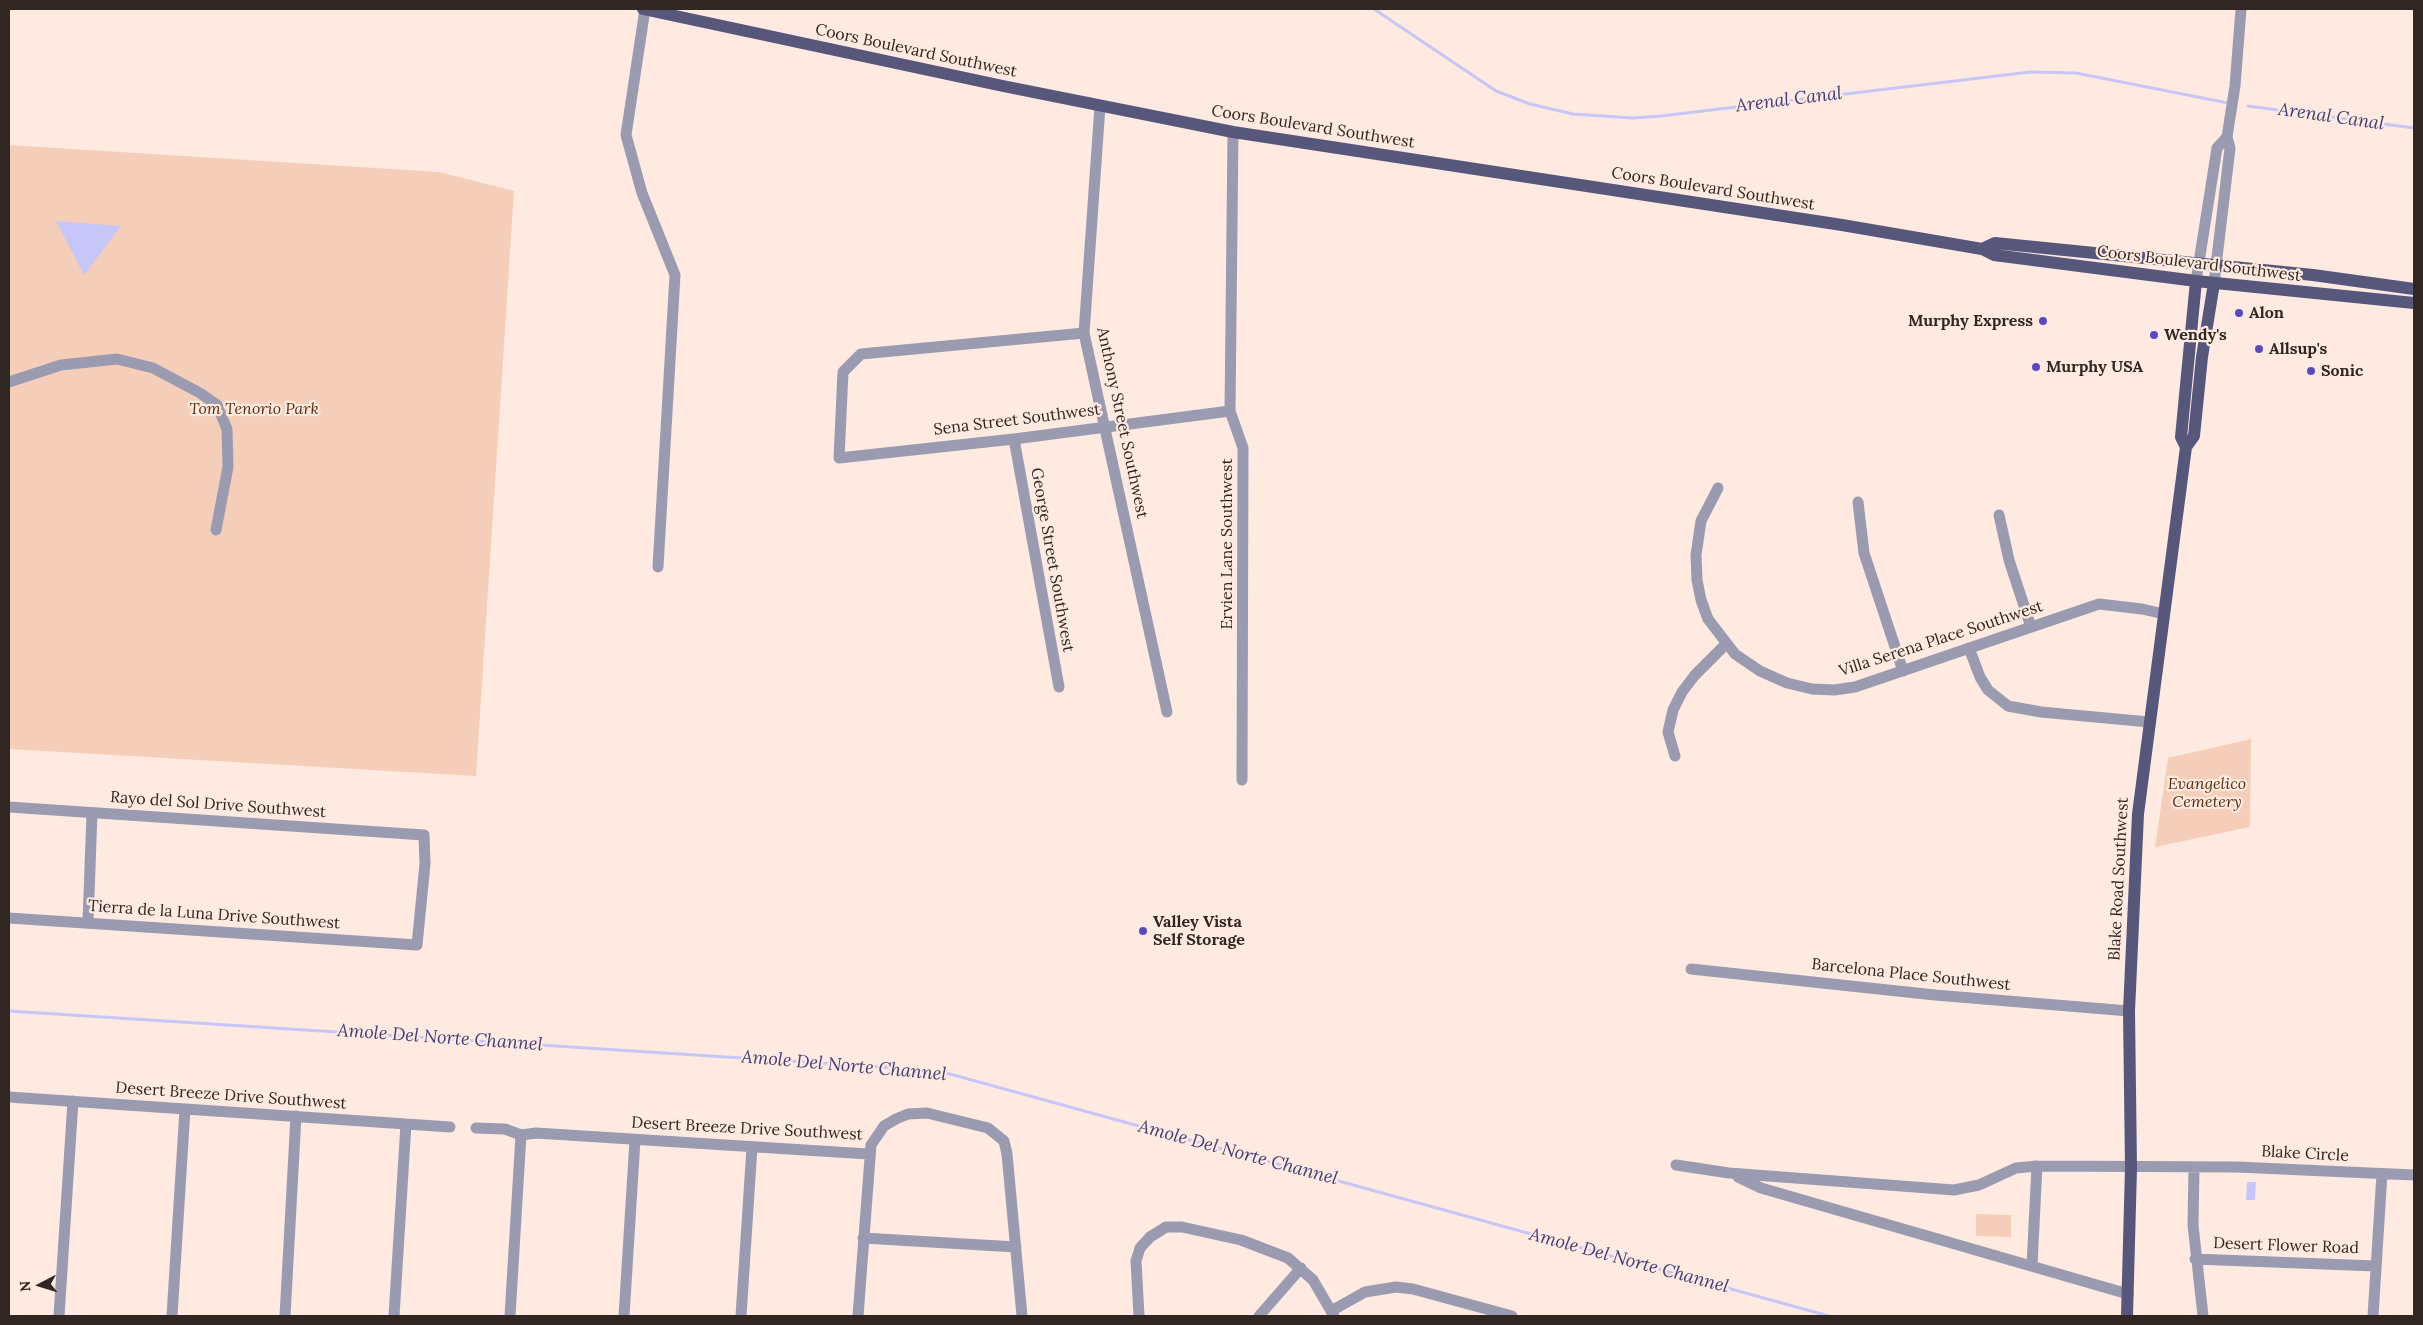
<!DOCTYPE html>
<style>
body{margin:0}
#map{position:relative;width:2423px;height:1325px;overflow:hidden;background:#feeae0;font-family:Lora,serif}
canvas{display:block}
.frame{position:absolute;inset:0;border:10px solid #302722;pointer-events:none}
.north{position:absolute;left:15px;top:1260px;width:50px;height:50px;-webkit-text-stroke:4px #feeae0;paint-order:stroke;rotate:265deg;font-size:14px;font-weight:700;line-height:20px;text-align:center;color:#302722}
.north::after{content:'';display:block;margin:auto;width:18px;height:22px;background:#302722;clip-path:polygon(50% 0,100% 100%,50% 72%,0 100%)}
</style>
<div id="map">
<canvas width="2423" height="1325"></canvas>
<div class="frame"></div>
<div class="north">N</div>
</div>
<script>
const ctx = document.querySelector('canvas').getContext('2d');
ctx.lineJoin = 'round';
function fillPath(path, color) {
  ctx.fillStyle = color;
  ctx.fill(path, 'evenodd');
}
function shape(rows) {
  const path = new Path2D();
  for (const r of rows) {
    path.moveTo(r[0], r[1]);
    for (let i = 2; i < r.length; i += 2) path.lineTo(r[i], r[i + 1]);
  }
  return path;
}
function stroke(path, color, width, dash) {
  ctx.strokeStyle = color;
  ctx.lineWidth = width;
  ctx.lineCap = dash ? 'butt' : 'round';
  ctx.setLineDash(dash || []);
  ctx.stroke(path);
}
function drawText(font, color, halo, rows, align = 'center') {
  ctx.font = font + ' Lora,serif';
  ctx.lineWidth = 4.5;
  ctx.setLineDash([]);
  ctx.textBaseline = 'middle';
  ctx.strokeStyle = halo;
  ctx.fillStyle = color;
  for (const [text, x, y, turn = 0] of rows) {
    ctx.save();
    ctx.translate(x, y);
    ctx.rotate((+turn || 0) * Math.PI / 180);
    ctx.textAlign = isNaN(turn) ? turn : align;
    if (halo) ctx.strokeText(text, 0, 0);
    ctx.fillText(text, 0, 0);
    ctx.restore();
  }
}
fillPath(shape([
 [9,145,439,172,514,191,476,776,9,749],
 [2251,739,2250,827,2155,847,2168,758],
 [1976,1214,2011,1215,2011,1237,1976,1236]
]), '#f4ceb9');
fillPath(shape([
 [56,221,121,226,84,275],
 [2247,1182,2256,1182,2255,1200,2246,1200]
]), '#c6c7f8');
stroke(shape([
 [1374,9,1496,91,1530,104,1573,114,1633,118,1661,116,2030,72,2076,73,2228,103],
 [2248,106,2414,128],
 [9,1011,883,1067,950,1074,1829,1316]
]), '#c6c7f8', 3);
stroke(shape([
 [645,9,626,135,642,193,675,275,658,567],
 [1100,106,1084,333,1167,712],
 [1233,132,1230,411,1243,448,1242,780],
 [2196,281,2217,148,2227,137],
 [2214,283,2230,148,2227,137,2235,86,2241,9],
 [1084,333,861,354,843,372,839,458,1014,439,1230,411],
 [9,382,61,365,117,359,153,368,200,393,217,405,227,429,228,467,216,530],
 [1014,439,1059,687],
 [1718,488,1701,521,1696,555,1697,580,1701,600,1708,619,1735,654,1760,671,1787,683,1812,689,1834,690,1855,687,2099,604,2142,609,2164,614],
 [1858,502,1864,553,1903,671],
 [1999,515,2009,560,2031,627],
 [1969,648,1980,677,1988,690,2008,706,2041,712,2149,722],
 [1675,756,1668,732,1673,710,1682,692,1695,675,1726,644],
 [9,807,424,835,425,864,417,945,9,918],
 [88,922,92,813],
 [1691,969,1935,995,2129,1011],
 [9,1097,450,1127],
 [476,1128,505,1129,521,1135,536,1133,868,1154],
 [1676,1165,1729,1173,1954,1190,1979,1185,2016,1168,2037,1166,2237,1167,2414,1175],
 [2194,1168,2193,1225,2203,1316],
 [1738,1177,1761,1188,2128,1294],
 [863,1238,1016,1247],
 [2195,1259,2375,1266],
 [2032,1265,2037,1166],
 [1331,1311,1365,1292,1396,1287,1413,1289,1512,1316],
 [59,1316,73,1101],
 [172,1316,185,1109],
 [285,1316,296,1116],
 [394,1316,406,1124],
 [510,1316,521,1135],
 [624,1316,635,1140],
 [741,1316,752,1147],
 [858,1316,871,1145,884,1126,896,1119,908,1114,927,1113,988,1128,1004,1141,1007,1154,1022,1316],
 [1139,1316,1136,1261,1140,1248,1150,1237,1166,1227,1182,1227,1241,1240,1288,1258,1313,1280,1334,1316],
 [1259,1316,1301,1268],
 [2373,1316,2382,1174]
]), '#9a9bb1', 11);
stroke(shape([
 [643,9,1003,86,1233,132,1842,225,1982,249,1994,255,2196,281,2414,303],
 [1982,249,1995,243,2313,275,2414,289],
 [2186,447,2181,437,2196,281],
 [2127,1316,2131,1168,2129,1011,2138,814,2186,447,2194,436,2202,357,2214,283]
]), '#57577b', 12);
for (const [x, y, r, color] of [
 [2239,313,5,"#5a4ac2"],
 [2043,321,5,"#5a4ac2"],
 [2154,335,5,"#5a4ac2"],
 [2259,349,5,"#5a4ac2"],
 [2036,367,5,"#5a4ac2"],
 [2311,371,5,"#5a4ac2"],
 [1143,931,5,"#5a4ac2"]
]) {
  const dot = new Path2D();
  dot.arc(x, y, r, 0, 2 * Math.PI);
  ctx.fillStyle = color;
  ctx.fill(dot);
  stroke(dot, '#feeae0', 2);
}
drawText('16px', '#302722', '#feeae0', [
 ["Coors Boulevard Southwest",916,51,12],
 ["Coors Boulevard Southwest",1313,127,9],
 ["Coors Boulevard Southwest",1713,189,9],
 ["Coors Boulevard Southwest",2199,264,7],
 ["Sena Street Southwest",1017,420,-7],
 ["Anthony Street Southwest",1122,423,78],
 ["Ervien Lane Southwest",1227,544,-90],
 ["George Street Southwest",1052,560,80],
 ["Villa Serena Place Southwest",1941,639,-18],
 ["Rayo del Sol Drive Southwest",218,805,4],
 ["Blake Road Southwest",2119,879,-87],
 ["Tierra de la Luna Drive Southwest",214,915,4],
 ["Barcelona Place Southwest",1911,975,6],
 ["Desert Breeze Drive Southwest",231,1096,4],
 ["Desert Breeze Drive Southwest",747,1129,3],
 ["Blake Circle",2305,1154,3],
 ["Desert Flower Road",2286,1246,2]
]);
drawText('bold 16px', '#302722', '#feeae0', [
 ["Alon",2249,313],
 ["Murphy Express",2033,321,"right"],
 ["Wendy's",2164,335],
 ["Allsup's",2269,349],
 ["Murphy USA",2046,367],
 ["Sonic",2321,371],
 ["Valley Vista",1153,922],
 ["Self Storage",1153,940]
], 'left');
drawText('italic 16px', '#5a2d0e', '#feeae0', [
 ["Tom Tenorio Park",254,409],
 ["Evangelico",2207,784],
 ["Cemetery",2207,802]
]);
drawText('italic 18px', '#403d78', '#feeae0', [
 ["Arenal Canal",1789,100,-7],
 ["Arenal Canal",2331,117,8],
 ["Amole Del Norte Channel",440,1038,4],
 ["Amole Del Norte Channel",844,1066,5],
 ["Amole Del Norte Channel",1238,1153,15],
 ["Amole Del Norte Channel",1629,1261,15]
]);
</script>
